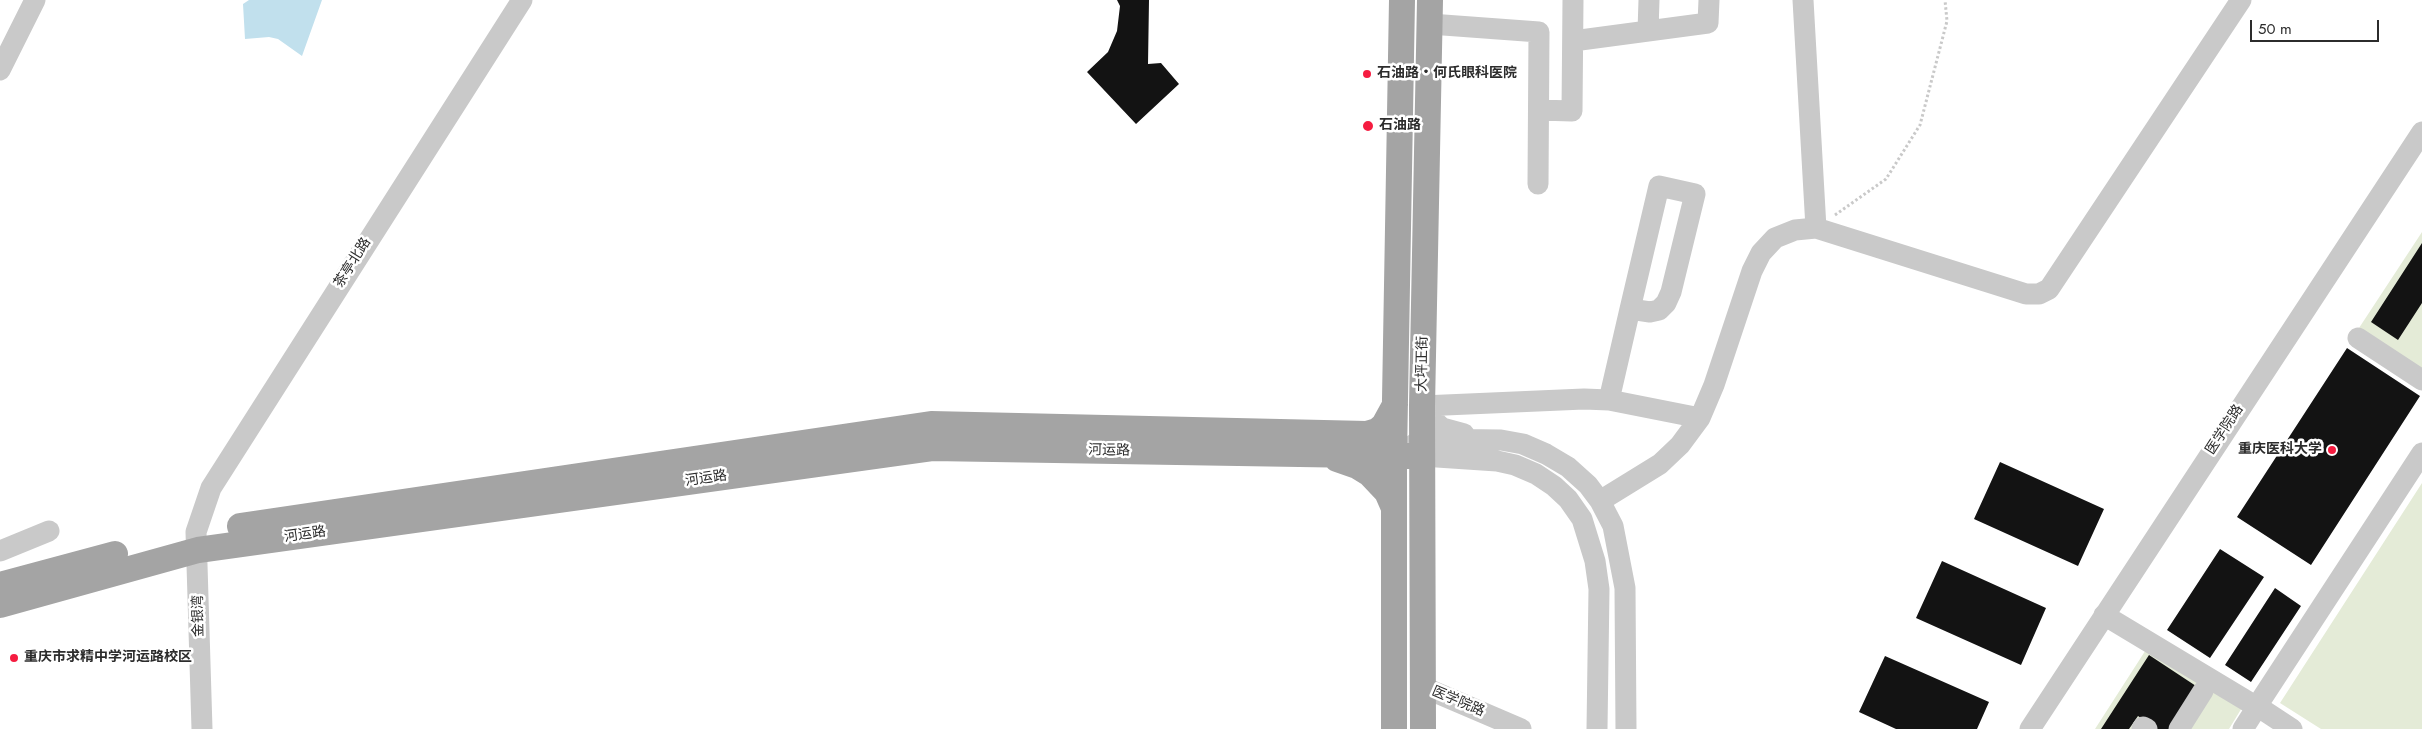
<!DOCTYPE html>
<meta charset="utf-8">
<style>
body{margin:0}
#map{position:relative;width:2422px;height:729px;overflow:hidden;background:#fff;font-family:Jost,sans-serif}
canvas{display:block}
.scale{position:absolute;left:2250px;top:20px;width:129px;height:22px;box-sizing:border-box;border:2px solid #2c2c2c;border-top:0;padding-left:6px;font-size:15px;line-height:18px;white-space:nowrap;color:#2c2c2c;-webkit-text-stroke:4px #fff;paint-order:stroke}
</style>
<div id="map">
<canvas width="2422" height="729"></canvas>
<div class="scale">50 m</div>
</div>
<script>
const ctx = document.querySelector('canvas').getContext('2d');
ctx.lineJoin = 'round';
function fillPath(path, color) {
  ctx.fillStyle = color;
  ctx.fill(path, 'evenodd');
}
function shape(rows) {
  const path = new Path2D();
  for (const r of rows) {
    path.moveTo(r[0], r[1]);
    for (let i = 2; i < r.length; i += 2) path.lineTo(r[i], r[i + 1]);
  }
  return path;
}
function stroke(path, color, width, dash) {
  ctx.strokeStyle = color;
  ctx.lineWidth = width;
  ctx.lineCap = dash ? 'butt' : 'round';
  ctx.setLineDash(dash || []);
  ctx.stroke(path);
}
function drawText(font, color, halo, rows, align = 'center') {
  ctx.font = font + ' Jost,"Noto Sans SC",sans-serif';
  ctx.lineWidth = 5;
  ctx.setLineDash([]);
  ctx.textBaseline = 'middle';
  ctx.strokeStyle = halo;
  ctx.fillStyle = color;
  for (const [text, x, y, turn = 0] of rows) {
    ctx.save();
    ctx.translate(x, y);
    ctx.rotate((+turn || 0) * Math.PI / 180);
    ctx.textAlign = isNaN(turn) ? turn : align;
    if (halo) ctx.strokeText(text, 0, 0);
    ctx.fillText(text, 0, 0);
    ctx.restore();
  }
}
fillPath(shape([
 [2422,232,2422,369,2359,328],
 [2422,483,2422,729,2321,729,2280,703],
 [2149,645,2243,706,2229,729,2095,729]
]), '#e4ebd7');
fillPath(shape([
 [249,0,322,0,302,56,278,39,269,37,245,39,243,4]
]), '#c1e0ed');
fillPath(shape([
 [1117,0,1149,0,1148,64,1161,63,1179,84,1136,124,1087,72,1108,52,1117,31,1120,6],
 [2422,243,2422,303,2398,340,2371,322],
 [2347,348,2420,396,2311,565,2237,517],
 [2000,462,2104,509,2078,566,1974,519],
 [2220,549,2264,577,2210,658,2167,630],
 [1942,561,2046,608,2021,665,1916,618],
 [2275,588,2301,606,2251,682,2225,665],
 [2149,655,2199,688,2173,729,2157,729,2138,716,2129,729,2101,729],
 [1885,656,1989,702,1977,729,1896,729,1859,712]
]), '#131313');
stroke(shape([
 [1835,215,1886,179,1920,125,1947,21,1945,0]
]), '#c9c9c9', 3, [2.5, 2.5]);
stroke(shape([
 [1430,24,1539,32,1538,184],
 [1648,31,1708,23,1709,0],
 [1573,41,1648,31,1649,0],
 [0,70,35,0],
 [1539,110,1572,111,1573,0],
 [1816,228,2026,294,2039,294,2049,289,2241,0],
 [2358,338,2422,380],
 [1609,400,1630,309,1659,186,1695,194,1671,292,1666,303,1659,310,1650,312,1630,309],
 [1464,434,1442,428,1428,415,1422,406,1584,399,1609,400,1700,418],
 [1408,448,1422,439,1501,440,1523,444,1546,454,1568,467,1588,485,1600,501,1613,526,1625,588,1626,729],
 [1422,456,1497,461,1515,465,1536,474,1554,486,1568,499,1582,519,1595,561,1599,589,1597,729],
 [1600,501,1660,464,1680,445,1700,418,1714,385,1752,271,1761,253,1775,238,1795,230,1816,228,1803,0],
 [0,551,49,531],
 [2104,615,2257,707,2243,729],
 [1423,687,1521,729],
 [202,729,196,532,211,488,522,0],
 [2030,729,2422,132],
 [2142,729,2143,727,2147,729],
 [2179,729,2203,691],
 [2292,729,2257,706,2422,453]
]), '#c9c9c9', 21);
stroke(shape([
 [1337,459,1357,466,1370,474,1387,492,1394,508],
 [240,526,931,424,1367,434,1377,431,1384,425,1395,405],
 [0,585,115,554],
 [0,605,198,550,932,448,1422,456],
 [1394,729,1394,456,1402,0],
 [1423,729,1422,406,1430,0]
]), '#a4a4a4', 26);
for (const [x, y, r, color] of [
 [1367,74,5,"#f51c40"],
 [1368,126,6,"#f51c40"],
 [2332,450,5,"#f51c40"],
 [14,658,5,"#f51c40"]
]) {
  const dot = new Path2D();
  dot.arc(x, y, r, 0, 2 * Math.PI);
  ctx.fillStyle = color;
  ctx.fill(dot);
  stroke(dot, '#fff', 2);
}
drawText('bold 14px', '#2c2c2c', '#fff', [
 ["石油路‧何氏眼科医院",1377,74],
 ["石油路",1379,126],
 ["重庆医科大学",2322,450,"right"],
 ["重庆市求精中学河运路校区",24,658]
], 'left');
drawText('14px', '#2c2c2c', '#fff', [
 ["茶亭北路",353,263,-58],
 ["大坪正街",1423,364,-89],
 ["医学院路",2225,430,-57],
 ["河运路",1109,451,1],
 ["河运路",706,479,-8],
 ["河运路",305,535,-8],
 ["金银湾",199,616,-91],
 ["医学院路",1458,702,23]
]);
</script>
